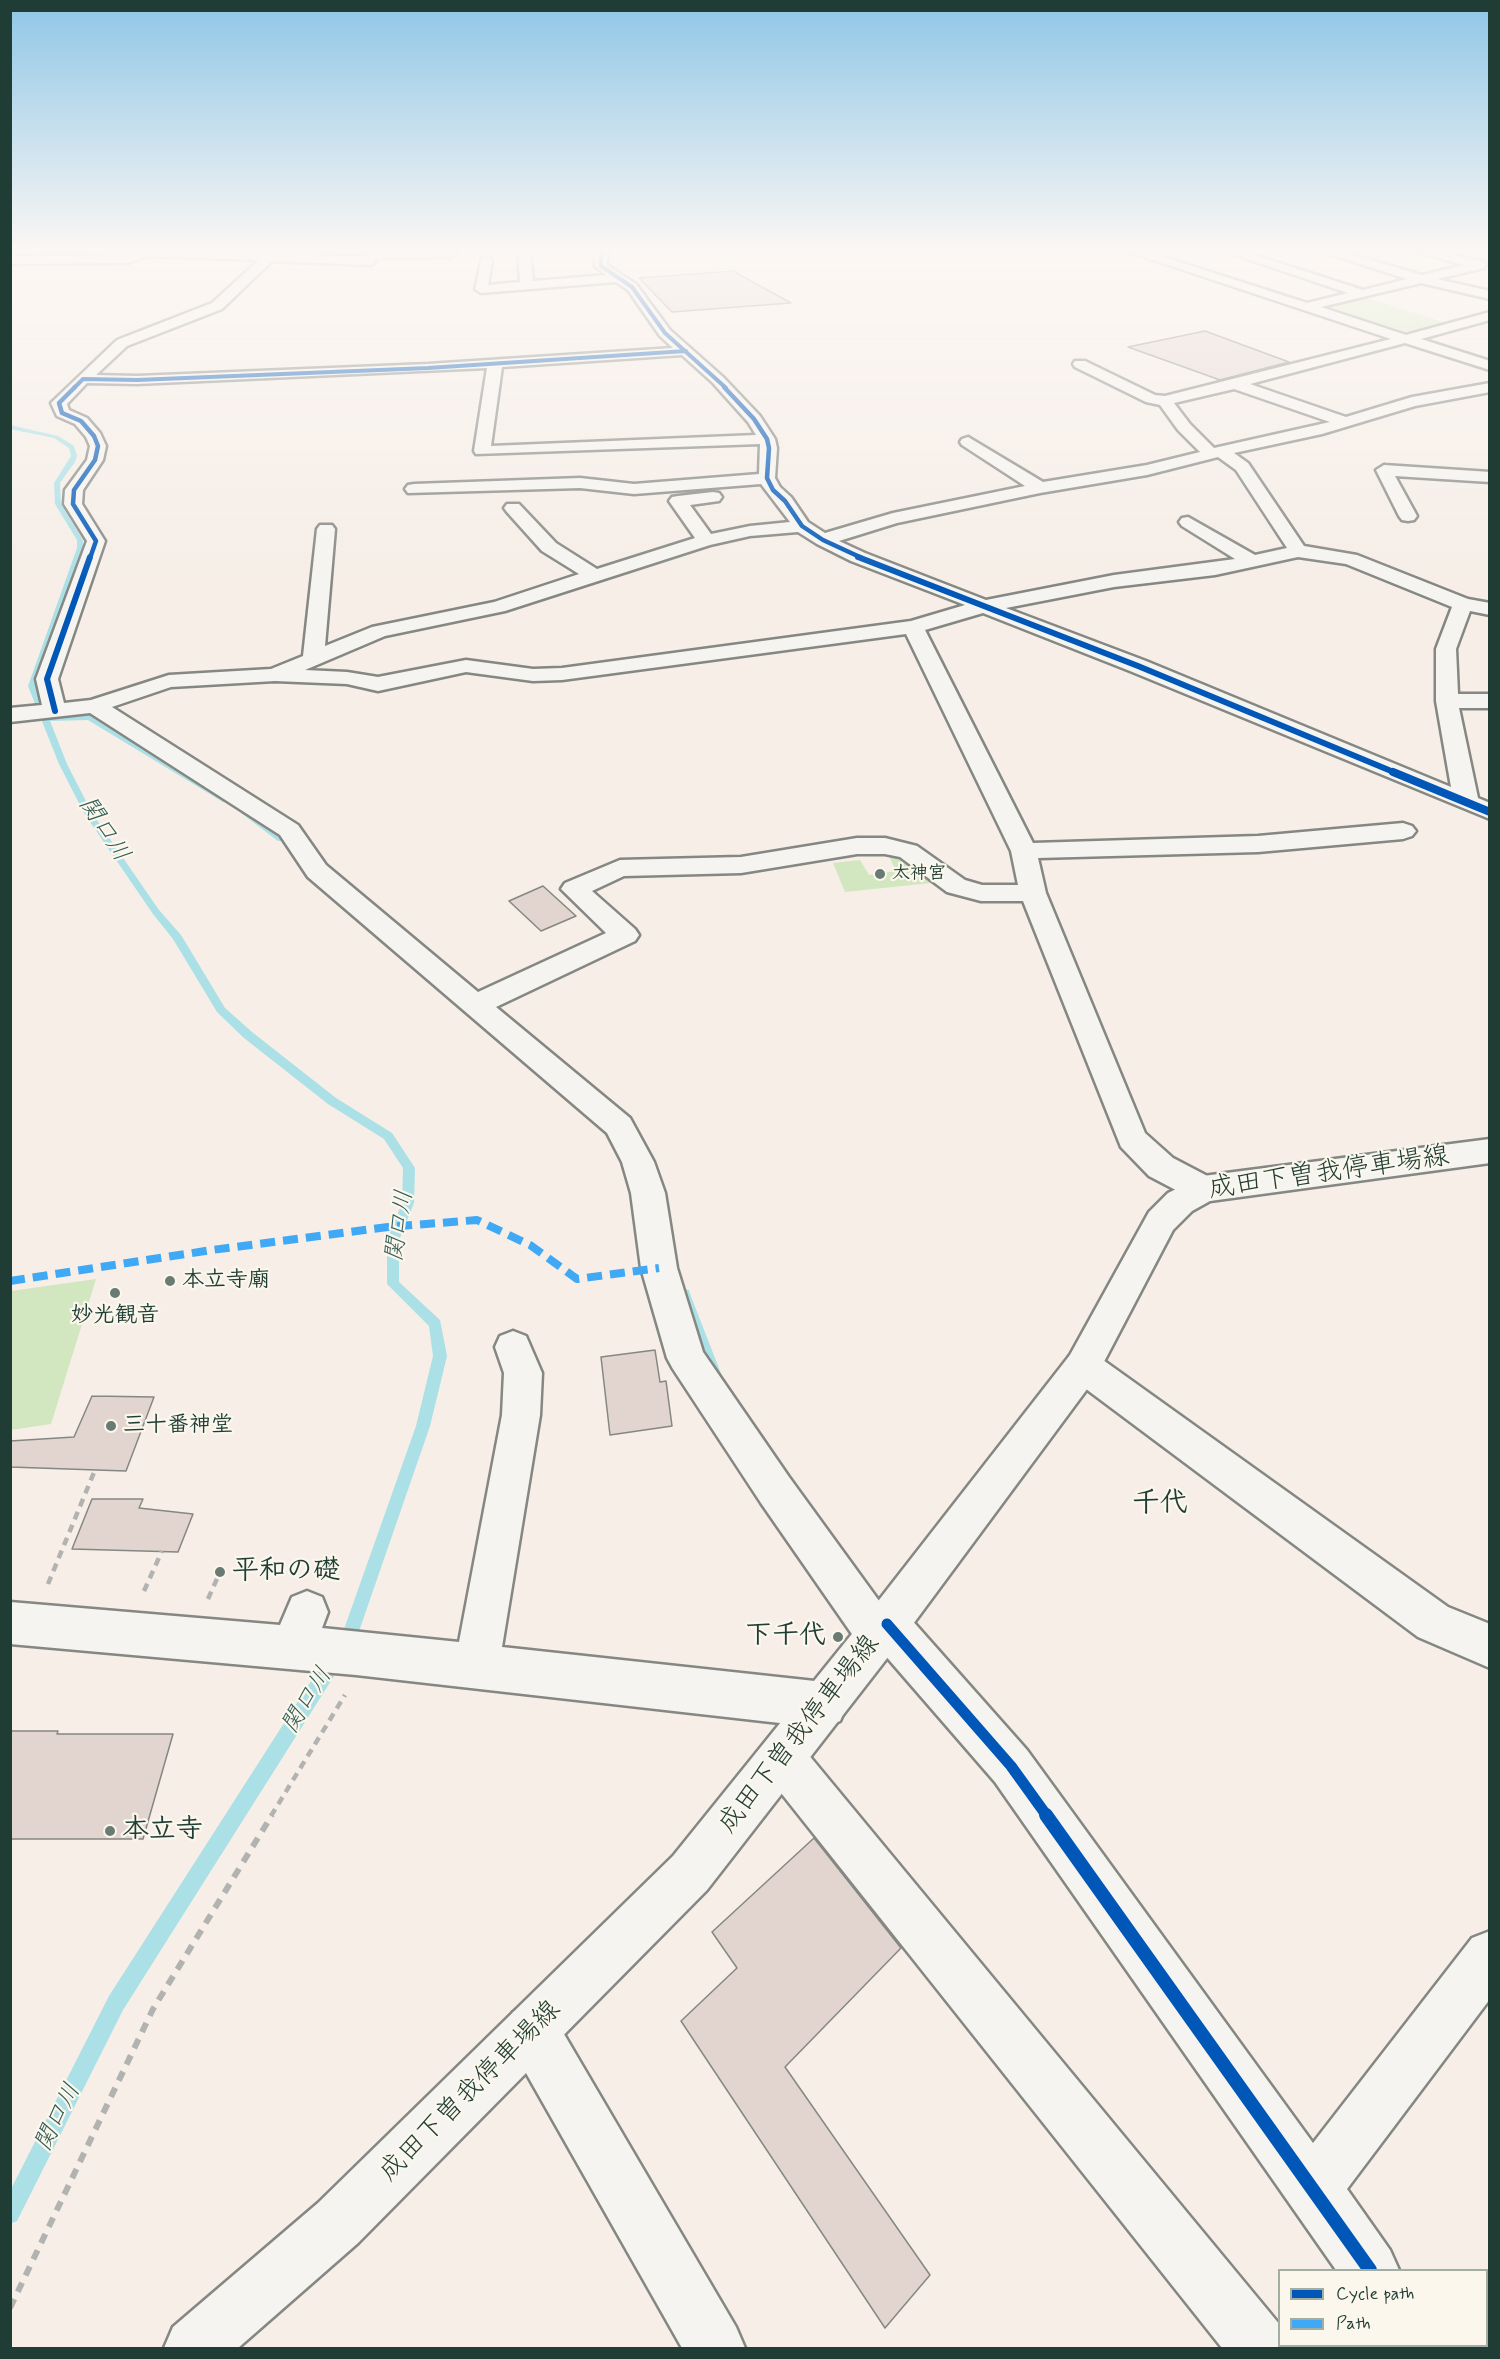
<!DOCTYPE html>
<meta charset="utf-8">
<style>
body{margin:0}
#map{position:relative;width:1500px;height:2359px;overflow:hidden;background:#f6eee7;font-family:Mynerve,sans-serif}
canvas{display:block}
.frame{position:absolute;inset:0;border:12px solid #1f3d34;pointer-events:none}
.legend{position:absolute;left:1278px;top:2269px;width:210px;height:78px;box-sizing:border-box;background:#fbf7ec;border:2px solid #a3ada2;margin:0;padding:8px 10px;list-style:none;font-size:18px;color:#1f3d34}
.legend li{display:flex;align-items:center;gap:12px;height:30px}
.legend b{width:30px;border:2px solid #a3ada2}
</style>
<div id="map">
<canvas width="1500" height="2359"></canvas>
<div class="frame"></div>
<ul class="legend">
<li><b style="height:8px;background:#0057b8"></b>Cycle path</li>
<li><b style="height:8px;background:#3fa9f5"></b>Path</li>
</ul>
</div>
<script>
const ctx = document.querySelector('canvas').getContext('2d');
ctx.lineJoin = 'round';
function fillPath(path, color) {
  ctx.fillStyle = color;
  ctx.fill(path, 'evenodd');
}
function shape(rows) {
  const path = new Path2D();
  for (const r of rows) {
    path.moveTo(r[0], r[1]);
    for (let i = 2; i < r.length; i += 2) path.lineTo(r[i], r[i + 1]);
  }
  return path;
}
function stroke(path, color, width, dash) {
  ctx.strokeStyle = color;
  ctx.lineWidth = width;
  ctx.lineCap = dash ? 'butt' : 'round';
  ctx.setLineDash(dash || []);
  ctx.stroke(path);
}
function drawText(font, color, halo, rows, align = 'center') {
  ctx.font = font + ' Mynerve,"Klee One",sans-serif';
  ctx.lineWidth = 4.5;
  ctx.setLineDash([]);
  ctx.textBaseline = 'middle';
  ctx.strokeStyle = halo;
  ctx.fillStyle = color;
  for (const [text, x, y, turn = 0] of rows) {
    ctx.save();
    ctx.translate(x, y);
    ctx.rotate((+turn || 0) * Math.PI / 180);
    ctx.textAlign = isNaN(turn) ? turn : align;
    if (halo) ctx.strokeText(text, 0, 0);
    ctx.fillText(text, 0, 0);
    ctx.restore();
  }
}
fillPath(shape([
 [1364,297,1453,325,1411,336,1402,335,1323,308],
 [889,856,907,860,918,867,931,883,845,892,833,863,860,860,869,875,896,871],
 [96,1279,51,1424,11,1430,11,1291]
]), '#d2e7c0');
fillPath(shape([
 [10,425,58,436,74,446,77,456,75,462,60,483,61,504,83,540,83,548,36,686,48,716,93,715,230,800,229,802,223,802,88,720,50,721,67,764,92,813,159,910,181,935,225,1008,252,1032,336,1098,392,1133,415,1168,414,1203,399,1240,399,1282,440,1320,447,1356,430,1426,357,1637,350,1650,344,1652,338,1650,336,1644,343,1632,416,1426,433,1356,429,1326,387,1284,387,1240,402,1203,403,1168,384,1139,328,1104,244,1038,217,1012,173,939,153,914,84,813,59,764,28,686,77,548,77,540,55,504,54,483,71,456,69,448,54,438,10,429,10,425],
 [244,808,284,837,284,841,278,841,241,813,241,809,244,808],
 [684,1289,689,1290,690,1294,722,1376,720,1380,715,1382,710,1380,708,1376,678,1294,679,1290,684,1289],
 [335,1651,341,1653,343,1659,341,1665,123,2010,17,2221,10,2224,10,2191,109,1996,329,1653,335,1651]
]), '#aae0e6');
fillPath(shape([
 [1446,252,1490,252,1490,262,1459,260,1450,258,1446,252]
]), '#aae0e6');
const building = shape([
 [733,271,791,303,672,312,639,278,733,271],
 [1205,331,1289,362,1220,380,1128,347,1205,331],
 [543,886,576,916,541,931,509,901,543,886],
 [655,1350,660,1382,666,1381,672,1426,610,1435,601,1357,655,1350],
 [92,1396,154,1397,126,1471,10,1467,10,1441,74,1437,92,1396],
 [92,1499,143,1499,139,1508,193,1514,178,1552,72,1549,92,1499],
 [10,1731,58,1731,57,1734,173,1734,143,1839,10,1839,10,1731],
 [814,1838,901,1948,785,2067,930,2275,885,2328,681,2021,737,1968,712,1932,814,1838]
]);
fillPath(building, '#e2d5cf');
stroke(building, '#858782', 1.5);
const minor = shape([
 [135,252,245,252,366,257,369,252,457,253,451,257,377,258,373,264,369,265,272,261,222,309,127,346,96,375,137,376,428,364,673,348,660,336,628,290,616,282,481,293,475,289,482,258,490,258,492,261,488,285,520,282,518,252,530,253,533,281,606,275,595,266,595,252,607,252,607,265,636,284,670,330,723,377,760,416,775,439,777,448,775,478,780,487,791,497,808,522,825,533,893,513,1025,486,962,445,960,442,962,439,968,437,1043,482,1147,465,1200,452,1178,430,1160,405,1146,402,1075,367,1073,364,1075,361,1085,361,1155,395,1165,396,1391,339,1129,252,1148,252,1307,303,1348,293,1226,252,1245,252,1363,290,1407,279,1323,252,1343,252,1422,275,1464,265,1418,252,1441,252,1484,262,1486,265,1484,268,1437,279,1490,291,1490,299,1421,283,1321,307,1406,335,1490,312,1490,320,1421,339,1490,361,1490,370,1405,343,1250,384,1346,417,1412,397,1490,383,1490,392,1415,406,1322,434,1234,453,1248,463,1304,546,1357,555,1468,599,1490,603,1490,615,1470,611,1456,649,1458,694,1490,694,1490,708,1459,708,1478,798,1490,803,1490,819,1130,671,983,613,925,630,1033,843,1258,836,1403,823,1412,826,1416,831,1412,836,1403,839,1258,852,1038,858,1046,893,1145,1133,1173,1158,1215,1180,1220,1189,1215,1198,1203,1202,1191,1198,1149,1176,1121,1147,1023,901,981,901,947,892,900,857,885,854,857,854,741,873,624,876,592,891,635,929,639,935,635,941,496,1007,630,1118,654,1162,665,1193,677,1268,703,1352,789,1477,882,1605,887,1603,902,1609,1027,1750,1313,2143,1472,1938,1490,1931,1490,1999,1347,2189,1390,2250,1399,2270,1336,2270,995,1782,884,1654,878,1657,863,1650,761,1503,673,1369,667,1358,641,1268,631,1193,622,1162,607,1133,308,877,280,835,90,713,10,722,10,708,42,705,36,679,87,541,64,504,65,490,87,460,90,446,86,437,75,424,57,416,51,403,117,340,212,303,259,260,148,256,128,263,10,264,10,256,127,255,135,252],
 [682,355,713,383,748,422,756,435,491,446,502,367,682,355],
 [487,368,474,451,476,454,760,444,759,474,634,484,580,478,414,484,408,485,405,489,408,493,580,488,634,494,761,484,790,522,750,526,711,534,690,505,719,501,722,497,719,493,713,492,678,496,672,497,669,501,695,538,597,569,556,543,519,504,507,504,504,508,507,512,542,551,579,574,494,602,372,627,325,646,335,529,332,525,320,525,317,529,303,656,271,669,169,675,91,700,64,703,58,679,105,541,82,504,83,490,103,460,106,446,100,433,87,418,69,410,67,404,87,383,137,384,487,368],
 [1234,389,1330,422,1214,448,1190,424,1174,403,1234,389],
 [1218,457,1236,470,1287,548,1255,555,1188,517,1182,518,1179,522,1182,526,1235,559,1114,575,986,600,865,553,839,541,897,523,1040,493,1147,475,1218,457],
 [798,532,817,544,851,561,965,605,911,621,562,668,533,669,466,660,378,677,347,672,305,670,385,636,505,611,710,545,750,536,798,532],
 [1298,557,1346,564,1452,607,1436,649,1436,701,1451,787,1146,661,1006,608,1114,587,1215,575,1298,557],
 [906,634,1011,851,1018,885,982,885,965,880,917,846,885,838,857,838,741,857,620,860,565,883,561,889,606,933,478,992,326,865,298,825,112,707,171,687,275,681,347,684,378,691,466,672,533,681,562,680,906,634],
 [1384,465,1490,472,1490,482,1395,476,1417,516,1414,520,1408,521,1402,520,1399,516,1376,470,1384,465],
 [513,1331,526,1336,542,1373,540,1415,502,1647,824,1682,840,1689,847,1705,840,1721,824,1728,356,1675,10,1644,10,1602,280,1625,292,1597,307,1591,322,1597,328,1612,322,1628,459,1642,502,1415,504,1373,495,1347,500,1336,513,1331],
 [1083,1350,1096,1355,1448,1607,1490,1624,1490,1668,1418,1637,1070,1377,1064,1366,1070,1355,1083,1350],
 [782,1735,798,1742,1280,2325,1280,2346,1289,2346,1290,2348,1222,2348,766,1774,759,1758,766,1742,782,1735],
 [532,2005,551,2012,736,2327,745,2348,682,2348,513,2050,506,2031,513,2012,532,2005],
 [1394,2346,1455,2346,1456,2348,1395,2348,1394,2346]
]);
const major = shape([
 [1490,1139,1490,1163,1210,1201,1192,1211,1173,1230,1096,1377,902,1639,707,1890,358,2243,238,2348,164,2348,173,2327,318,2203,673,1856,872,1609,1070,1355,1149,1212,1168,1193,1203,1176,1490,1139]
]);
stroke(minor, '#858782', 5);
stroke(major, '#858782', 5);
stroke(shape([
 [48,1584,95,1470],
 [144,1591,162,1551],
 [208,1599,220,1572],
 [271,1816,345,1695]
]), '#b2b3b0', 4.5, [8, 6]);
stroke(shape([
 [10,2308,153,2009,272,1815]
]), '#b2b3b0', 6, [10, 8]);
fillPath(minor, '#f6f4f0');
fillPath(major, '#f6f4f0');
stroke(shape([
 [10,1281,212,1250,388,1227,477,1220,530,1245,577,1279,659,1268]
]), '#3fa9f5', 8, [15, 8]);
stroke(shape([
 [601,252,601,266,632,287,665,333,726,388],
 [74,388,83,379,137,380,428,368,686,351]
]), '#0057b8', 4);
stroke(shape([
 [75,387,59,403,62,413,81,421,94,436,98,446,95,460,74,490,73,504,96,541,90,558],
 [724,387,754,419,767,439,769,448,767,478,773,490,785,501,802,526,823,540,862,558]
]), '#0057b8', 4.5);
stroke(shape([
 [858,557,1138,666,1396,773],
 [55,711,47,679,90,557]
]), '#0057b8', 6);
stroke(shape([
 [1393,772,1490,812]
]), '#0057b8', 8);
stroke(shape([
 [887,1624,1011,1766,1047,1816]
]), '#0057b8', 11);
stroke(shape([
 [1046,1815,1370,2270]
]), '#0057b8', 14);
const sky = ctx.createLinearGradient(0, 0, 0, 583);
sky.addColorStop(0, '#8fc6e7');
sky.addColorStop(0.43, '#fbf7f4');
sky.addColorStop(1, '#fbf7f400');
ctx.fillStyle = sky;
ctx.fillRect(0, 0, 1500, 583);
for (const [x, y, r, color] of [
 [880,874,6,"#6a7b73"],
 [170,1281,6,"#6a7b73"],
 [115,1293,6,"#6a7b73"],
 [111,1426,6,"#6a7b73"],
 [220,1572,6,"#6a7b73"],
 [838,1637,6,"#6a7b73"],
 [110,1831,6,"#6a7b73"]
]) {
  const dot = new Path2D();
  dot.arc(x, y, r, 0, 2 * Math.PI);
  ctx.fillStyle = color;
  ctx.fill(dot);
  stroke(dot, '#fbf7ec', 2);
}
drawText('bold 18px', '#1f3d34', '#fbf7ec', [
 ["太神宮",892,874]
], 'left');
drawText('bold 22px', '#1f3d34', '#fbf7ec', [
 ["本立寺廟",182,1281],
 ["妙光観音",115,1316,"center"],
 ["三十番神堂",123,1426]
], 'left');
drawText('italic 24px', '#345c57', '#fbf7ec', [
 ["関口川",103,830,57],
 ["関口川",401,1226,-81],
 ["関口川",308,1701,-58],
 ["関口川",59,2118,-63]
]);
drawText('27px', '#1f3d34', '#fbf7ec', [
 ["成田下曽我停車場線",1329,1174,-8],
 ["成田下曽我停車場線",800,1735,-52],
 ["成田下曽我停車場線",471,2092,-45]
]);
drawText('bold 27px', '#1f3d34', '#fbf7ec', [
 ["平和の礎",232,1572],
 ["下千代",826,1637,"right"],
 ["本立寺",122,1831]
], 'left');
drawText('bold 28px', '#1f3d34', '#fbf7ec', [
 ["千代",1160,1505]
]);
</script>
